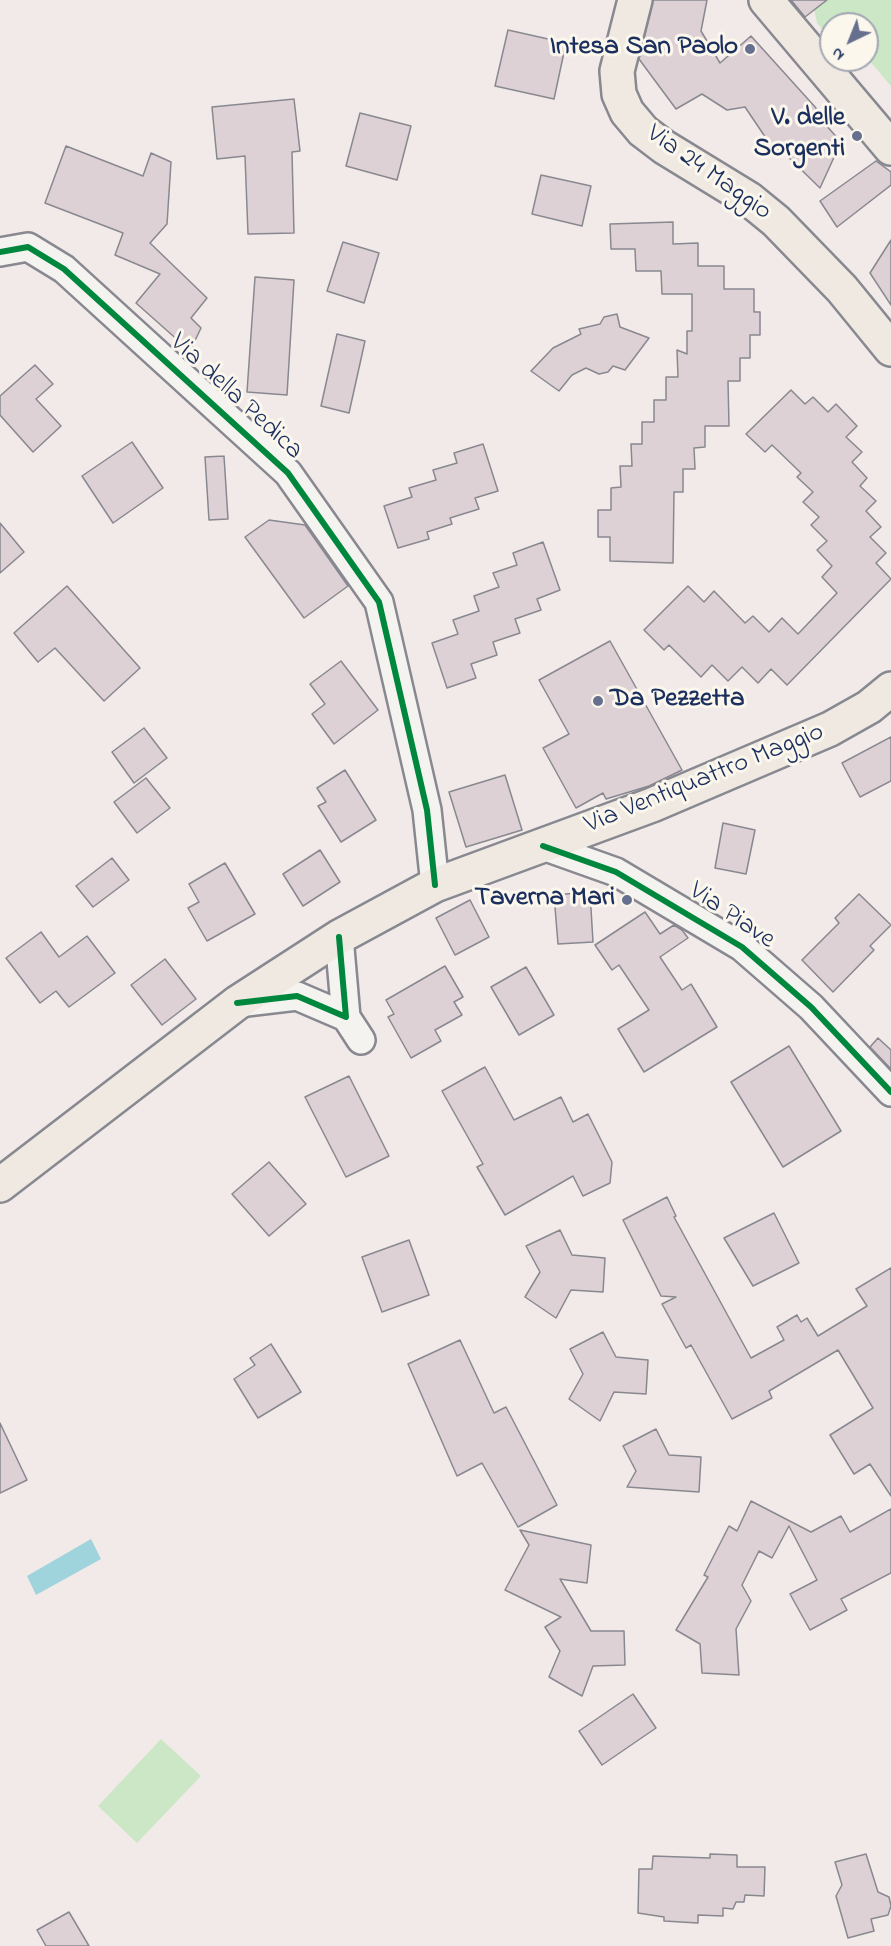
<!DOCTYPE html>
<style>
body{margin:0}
#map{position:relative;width:891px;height:1946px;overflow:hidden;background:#f2eae8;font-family:"Indie Flower",sans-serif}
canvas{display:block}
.north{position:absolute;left:819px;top:12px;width:60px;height:60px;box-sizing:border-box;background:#fbf7ec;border:2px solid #a1a7b3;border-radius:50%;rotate:223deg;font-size:16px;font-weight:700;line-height:24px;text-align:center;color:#1b2f5e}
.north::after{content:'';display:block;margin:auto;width:21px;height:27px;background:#66708e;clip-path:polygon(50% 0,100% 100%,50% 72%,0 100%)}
</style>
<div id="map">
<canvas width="891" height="1946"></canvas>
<div class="north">N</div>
</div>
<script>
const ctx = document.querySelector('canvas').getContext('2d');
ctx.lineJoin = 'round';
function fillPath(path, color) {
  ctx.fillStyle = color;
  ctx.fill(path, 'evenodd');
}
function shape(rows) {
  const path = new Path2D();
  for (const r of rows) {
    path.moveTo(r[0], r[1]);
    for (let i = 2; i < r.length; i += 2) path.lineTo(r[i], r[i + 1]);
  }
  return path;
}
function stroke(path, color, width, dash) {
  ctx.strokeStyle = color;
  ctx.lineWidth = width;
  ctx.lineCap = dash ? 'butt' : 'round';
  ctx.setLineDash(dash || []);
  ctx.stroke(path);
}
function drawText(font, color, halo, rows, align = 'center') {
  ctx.font = font + ' "Indie Flower",sans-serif';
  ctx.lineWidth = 6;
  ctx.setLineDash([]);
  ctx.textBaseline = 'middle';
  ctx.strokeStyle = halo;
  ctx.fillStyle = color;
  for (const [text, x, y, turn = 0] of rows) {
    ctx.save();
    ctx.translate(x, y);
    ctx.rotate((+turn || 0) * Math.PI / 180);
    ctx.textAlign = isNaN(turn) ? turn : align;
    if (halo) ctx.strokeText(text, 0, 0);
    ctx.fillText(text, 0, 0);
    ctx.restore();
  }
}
fillPath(shape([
 [826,0,891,0,891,86,867,58,867,24,831,24,831,40,817,23,814,9],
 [161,1739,201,1776,137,1843,98,1806]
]), '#cce7c5');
fillPath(shape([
 [91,1539,101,1559,36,1595,27,1576]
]), '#9fd4dd');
const building = shape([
 [653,0,707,0,701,31,720,63,751,36,816,108,816,114,841,142,820,188,780,149,776,153,745,107,727,110,702,94,676,109,639,59,653,0],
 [791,0,827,0,805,17,791,0],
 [508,30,566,43,554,99,495,86,508,30],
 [294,99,300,151,292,152,294,233,248,234,245,156,217,159,212,107,294,99],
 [360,113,411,126,397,180,346,166,360,113],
 [66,146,143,176,151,153,171,162,167,224,150,243,207,298,191,318,201,328,190,351,136,303,160,274,115,255,123,233,45,203,66,146],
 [876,161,891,172,891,185,837,227,820,201,876,161],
 [541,175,591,186,582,226,532,214,541,175],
 [673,222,673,244,698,243,698,266,724,266,724,289,754,289,754,312,760,312,760,335,750,335,750,358,740,358,740,381,728,381,729,426,705,426,705,447,694,448,695,469,683,469,683,492,674,492,673,563,610,561,610,537,598,537,598,510,611,510,611,488,621,487,620,466,632,466,631,444,642,444,642,422,654,422,654,400,666,400,666,377,678,377,677,350,687,354,687,331,692,331,692,294,662,294,661,271,636,271,635,249,611,249,610,224,673,222],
 [891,240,891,305,870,273,891,240],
 [343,242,379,253,364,303,327,291,343,242],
 [255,277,294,280,287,395,247,392,255,277],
 [617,314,620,327,649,338,625,370,613,366,608,372,599,374,586,368,572,375,559,391,531,371,553,348,581,334,579,329,600,324,604,317,617,314],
 [337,334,365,341,349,413,321,406,337,334],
 [35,365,53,384,36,399,61,426,33,452,0,415,0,396,35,365],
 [791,390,805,404,813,397,828,412,836,404,857,426,846,437,862,452,852,462,867,478,860,486,876,501,866,511,881,527,870,537,886,553,876,563,891,579,787,685,771,669,758,683,742,667,728,681,712,665,701,677,669,645,664,650,644,630,688,586,704,602,714,591,745,623,753,616,769,632,782,618,798,634,837,593,822,577,832,566,817,550,827,541,811,525,819,517,803,502,813,492,797,477,801,473,772,445,765,452,746,434,791,390],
 [132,442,163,488,113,523,82,476,132,442],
 [483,444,498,491,475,498,479,509,450,518,452,524,427,532,429,539,398,548,384,506,412,497,409,488,436,480,433,470,457,463,454,453,483,444],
 [224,456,228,519,209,520,205,457,224,456],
 [269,520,305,525,348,586,304,618,245,537,269,520],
 [0,523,24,552,0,573,0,523],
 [543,542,560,590,537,599,541,610,515,619,520,633,493,642,497,655,471,664,476,678,447,688,432,643,458,634,453,620,479,611,474,596,499,587,493,573,517,565,513,553,543,542],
 [67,586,140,668,104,701,55,648,38,662,14,633,67,586],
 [610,641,682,770,649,786,606,799,603,793,576,808,543,748,569,734,539,680,610,641],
 [341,661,378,710,334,744,312,714,325,704,310,684,341,661],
 [144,728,167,758,134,783,112,752,144,728],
 [891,737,891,781,860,797,842,763,891,737],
 [345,770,376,820,341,842,318,806,326,802,317,788,345,770],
 [505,775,522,830,466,847,449,792,505,775],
 [146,778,170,808,137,833,114,802,146,778],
 [723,823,755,830,746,874,715,868,723,823],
 [320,850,340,882,303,906,283,874,320,850],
 [112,858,129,880,93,907,76,886,112,858],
 [225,863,255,914,207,941,188,908,199,902,189,884,225,863],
 [590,892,593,942,558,944,554,895,590,892],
 [859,894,891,925,870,946,874,950,833,992,802,960,839,923,835,918,859,894],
 [470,900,489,937,455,955,436,918,470,900],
 [645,912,660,934,674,925,682,930,688,938,660,957,682,990,691,984,717,1027,644,1072,618,1029,649,1010,619,965,612,970,595,945,645,912],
 [41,932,59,957,87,936,115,973,69,1007,56,991,40,1003,6,958,41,932],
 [165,959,196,999,162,1025,131,985,165,959],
 [445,966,463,997,454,1002,462,1015,435,1030,441,1041,411,1058,388,1017,394,1014,386,1000,445,966],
 [526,967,554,1015,519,1035,491,987,526,967],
 [878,1038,891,1050,891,1069,870,1047,878,1038],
 [789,1046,841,1131,783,1167,731,1082,789,1046],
 [485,1067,514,1120,561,1097,573,1122,588,1114,612,1162,610,1183,583,1196,573,1176,505,1215,477,1167,483,1164,442,1091,485,1067],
 [349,1076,389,1156,346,1177,305,1097,349,1076],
 [269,1162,306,1204,269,1236,232,1194,269,1162],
 [667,1197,676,1216,674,1217,751,1358,784,1340,777,1327,797,1315,801,1322,807,1318,818,1336,867,1306,856,1289,891,1268,891,1496,870,1464,854,1474,830,1435,873,1408,838,1350,769,1391,772,1398,732,1419,691,1345,686,1348,662,1304,676,1297,661,1296,623,1220,667,1197],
 [774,1213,799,1263,753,1286,724,1238,774,1213],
 [560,1230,572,1255,605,1258,603,1292,571,1290,556,1318,525,1297,540,1272,526,1246,560,1230],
 [409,1240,429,1295,382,1312,362,1257,409,1240],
 [603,1332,616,1357,648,1360,646,1394,614,1392,600,1421,569,1399,583,1374,570,1349,603,1332],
 [460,1340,494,1413,506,1407,557,1505,518,1527,482,1463,457,1476,408,1364,460,1340],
 [271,1344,301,1392,258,1418,234,1379,255,1365,250,1358,271,1344],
 [0,1423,27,1480,0,1493,0,1423],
 [656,1429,669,1455,701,1457,699,1492,627,1487,636,1471,623,1446,656,1429],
 [751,1501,811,1532,841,1516,850,1532,891,1509,891,1573,841,1599,847,1610,810,1630,790,1594,817,1580,789,1526,772,1558,759,1551,742,1585,751,1601,736,1629,739,1675,702,1673,700,1644,676,1630,708,1577,704,1575,729,1526,737,1531,751,1501],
 [520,1530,591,1545,587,1583,560,1579,591,1631,624,1631,625,1665,593,1666,582,1696,549,1677,560,1651,545,1627,561,1617,505,1590,529,1545,520,1530],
 [633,1694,656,1728,602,1765,579,1731,633,1694],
 [710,1854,737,1855,737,1867,765,1867,764,1896,745,1895,744,1902,736,1902,733,1909,723,1908,723,1916,698,1915,698,1923,664,1921,664,1917,638,1913,639,1869,652,1869,653,1856,710,1858,710,1854],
 [866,1854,878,1892,889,1897,891,1906,888,1915,871,1919,874,1931,848,1938,836,1896,842,1885,835,1862,866,1854],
 [69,1912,89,1946,46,1946,37,1930,69,1912]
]);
fillPath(building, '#ded1d5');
stroke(building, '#888890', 1.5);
const minor = shape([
 [0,252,28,247,64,269,288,473,379,602,427,810,435,885],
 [543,846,616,872,742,947,811,1007,891,1092],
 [238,1003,297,996,346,1017,339,937],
 [346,1017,361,1040]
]);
const major = shape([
 [635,0,617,71,619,94,627,112,643,131,664,147,749,199,776,221,842,289,891,349],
 [766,0,891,148],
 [0,1185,237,1003,339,937,435,885,652,805,830,729,869,707,891,689]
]);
stroke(minor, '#888890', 32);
stroke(major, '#888890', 38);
stroke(minor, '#f5f3f0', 27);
stroke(major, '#efe9e1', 33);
stroke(shape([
 [0,252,28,247,64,269,288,473,379,602,427,810,435,885],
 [543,846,616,872,742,947,811,1007,891,1092],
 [237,1003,297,996,346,1017,339,937]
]), '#00873e', 6);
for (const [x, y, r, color] of [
 [750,49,6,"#66708e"],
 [857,136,6,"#66708e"],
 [598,701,6,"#66708e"],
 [627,900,6,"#66708e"]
]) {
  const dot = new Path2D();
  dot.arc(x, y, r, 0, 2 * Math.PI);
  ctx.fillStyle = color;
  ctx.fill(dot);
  stroke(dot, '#fbf7ec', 2);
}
drawText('bold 27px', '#1b2f5e', '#fbf7ec', [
 ["Intesa San Paolo",738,49],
 ["V. delle",845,120],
 ["Sorgenti",845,151],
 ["Da Pezzetta",610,701,"left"],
 ["Taverna Mari",615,900]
], 'right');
drawText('27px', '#1b2f5e', '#fbf7ec', [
 ["Via 24 Maggio",708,174,35],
 ["Via della Pedica",235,398,43],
 ["Via Ventiquattro Maggio",705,780,-22],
 ["Via Piave",731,917,34]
]);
</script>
